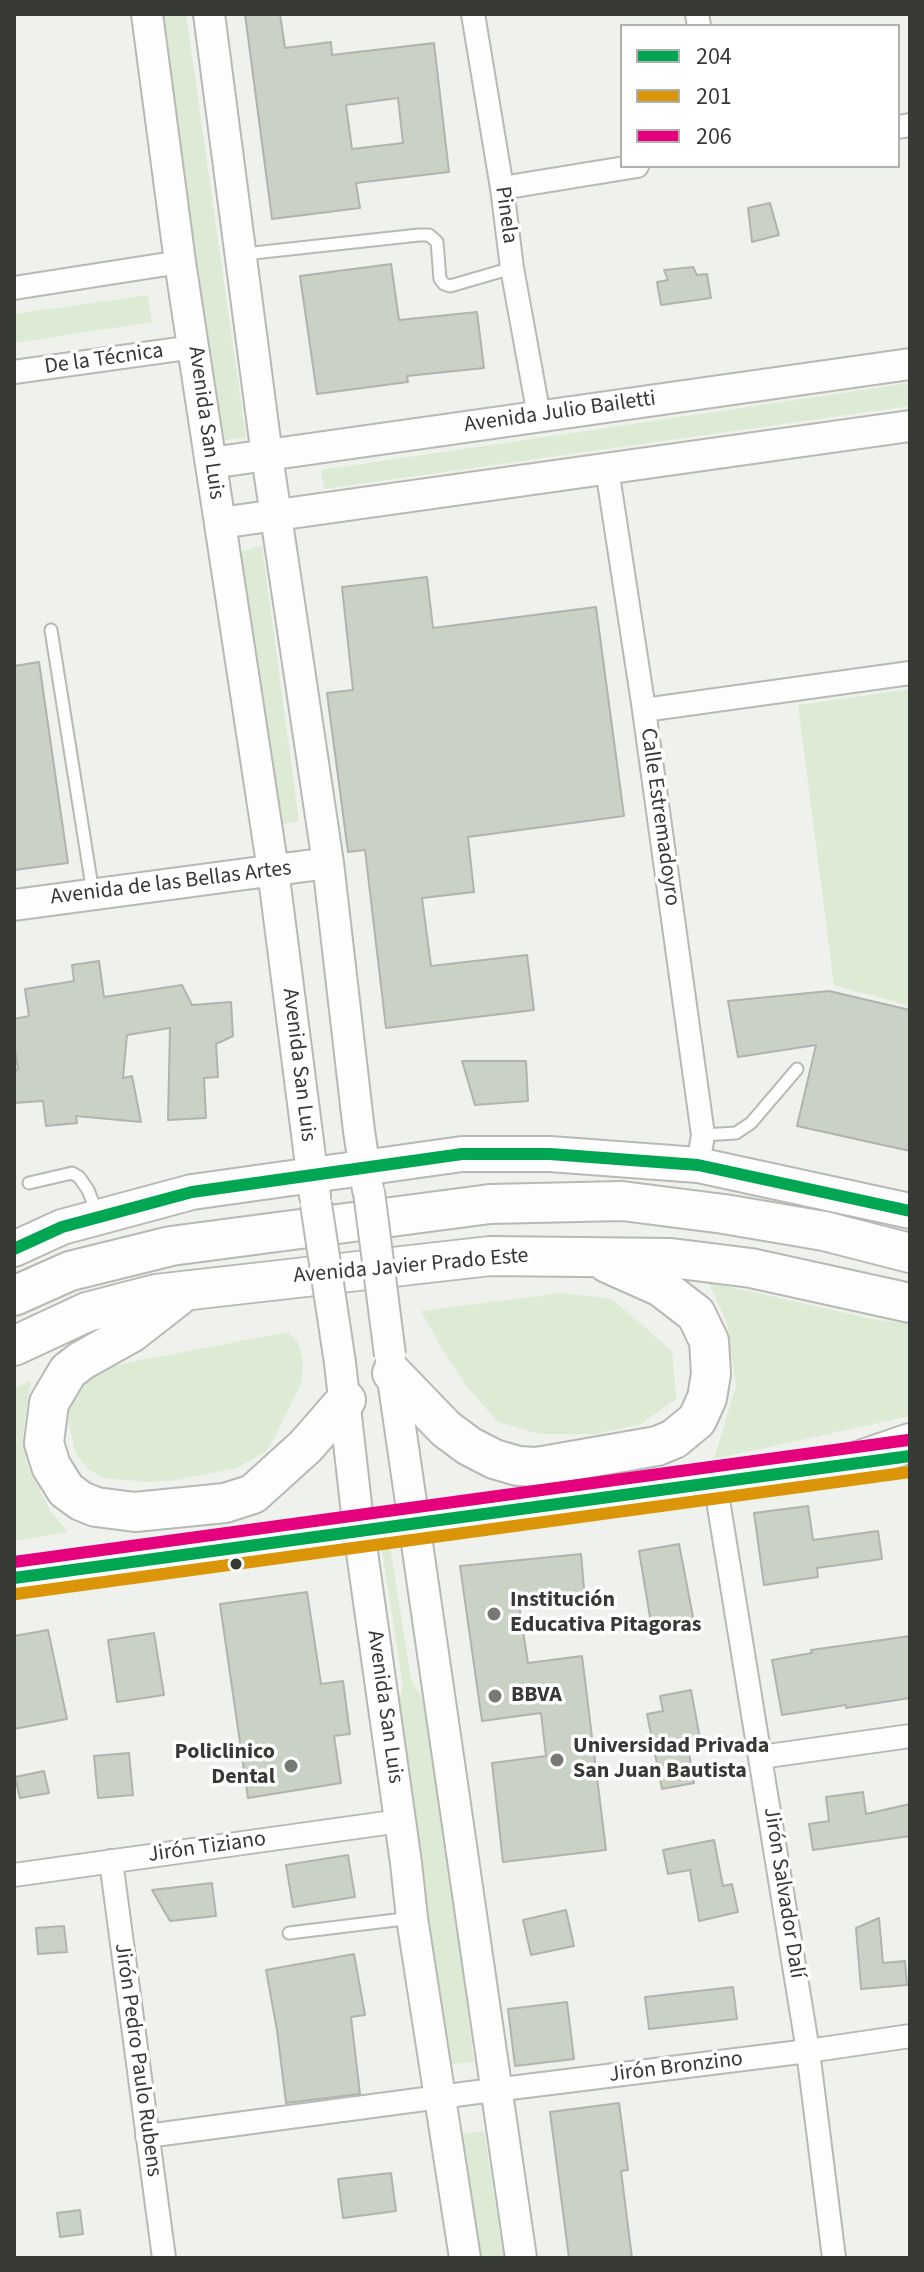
<!DOCTYPE html>
<meta charset="utf-8">
<style>
body{margin:0}
#map{position:relative;width:924px;height:2272px;overflow:hidden;background:#eef1ec;font-family:"Source Sans 3",sans-serif}
canvas{display:block}
.frame{position:absolute;inset:0;border:16px solid #363934;pointer-events:none}
.legend{position:absolute;left:620px;top:24px;width:280px;height:144px;box-sizing:border-box;background:#fff;border:2px solid #afb0ae;margin:0;padding:10px 14px;list-style:none;font-size:24px;color:#363934}
.legend li{display:flex;align-items:center;gap:16px;height:40px}
.legend b{width:40px;border:2px solid #afb0ae}
</style>
<div id="map">
<canvas width="924" height="2272"></canvas>
<div class="frame"></div>
<ul class="legend">
<li><b style="height:10px;background:#00a651"></b>204</li>
<li><b style="height:10px;background:#da9608"></b>201</li>
<li><b style="height:10px;background:#e5007d"></b>206</li>
</ul>
</div>
<script>
const ctx = document.querySelector('canvas').getContext('2d');
ctx.lineJoin = 'round';
function fillPath(path, color) {
  ctx.fillStyle = color;
  ctx.fill(path, 'evenodd');
}
function shape(rows) {
  const path = new Path2D();
  for (const r of rows) {
    path.moveTo(r[0], r[1]);
    for (let i = 2; i < r.length; i += 2) path.lineTo(r[i], r[i + 1]);
  }
  return path;
}
function stroke(path, color, width, dash) {
  ctx.strokeStyle = color;
  ctx.lineWidth = width;
  ctx.lineCap = dash ? 'butt' : 'round';
  ctx.setLineDash(dash || []);
  ctx.stroke(path);
}
function drawText(font, color, halo, rows, align = 'center') {
  ctx.font = font + ' "Source Sans 3",sans-serif';
  ctx.lineWidth = 7;
  ctx.setLineDash([]);
  ctx.textBaseline = 'middle';
  ctx.strokeStyle = halo;
  ctx.fillStyle = color;
  for (const [text, x, y, turn = 0] of rows) {
    ctx.save();
    ctx.translate(x, y);
    ctx.rotate((+turn || 0) * Math.PI / 180);
    ctx.textAlign = isNaN(turn) ? turn : align;
    if (halo) ctx.strokeText(text, 0, 0);
    ctx.fillText(text, 0, 0);
    ctx.restore();
  }
}
fillPath(shape([
 [157,14,186,14,246,437,219,441],
 [148,295,152,322,14,343,14,314],
 [910,383,910,406,324,489,321,470],
 [262,546,299,821,276,825,235,553],
 [910,689,910,1006,834,985,798,705],
 [708,1282,872,1319,910,1324,910,1416,714,1459,736,1386,727,1323],
 [562,1293,612,1299,672,1351,676,1399,641,1424,597,1434,540,1434,498,1422,468,1388,440,1346,421,1311],
 [289,1332,298,1343,303,1360,301,1384,276,1435,265,1452,237,1468,177,1480,147,1482,104,1478,88,1469,76,1454,68,1420,72,1398,81,1383,100,1368],
 [31,1380,23,1433,28,1467,51,1512,68,1532,14,1541,14,1389],
 [381,1545,390,1546,411,1679,428,1708,474,2062,446,2064,397,1710,403,1685],
 [484,2131,504,2258,475,2258,457,2135]
]), '#ddebd5');
const building = shape([
 [245,14,280,14,285,48,331,42,332,55,434,43,449,172,356,183,360,208,272,219,245,14],
 [398,98,403,143,352,149,346,105,398,98],
 [770,203,779,235,752,242,748,208,770,203],
 [391,264,399,320,477,312,484,368,407,376,408,382,317,394,300,276,391,264],
 [693,267,697,275,707,274,711,298,661,305,657,282,668,280,664,270,693,267],
 [427,577,433,628,596,607,624,816,468,837,474,892,422,898,431,966,527,955,534,1010,386,1028,365,850,348,852,327,693,353,690,342,587,427,577],
 [39,662,68,863,14,870,14,666,39,662],
 [99,961,104,997,182,985,192,1005,231,1002,233,1036,216,1044,218,1077,204,1078,206,1118,168,1120,170,1028,127,1035,123,1078,132,1076,141,1122,76,1116,77,1123,46,1126,43,1101,14,1103,14,1071,18,1069,14,1044,14,1019,29,1016,25,989,74,981,72,965,99,961],
 [829,991,910,1010,910,1151,797,1126,816,1045,738,1057,728,1001,829,991],
 [462,1061,526,1061,528,1101,475,1105,462,1061],
 [808,1506,813,1540,878,1531,882,1559,817,1568,818,1577,764,1585,754,1513,808,1506],
 [679,1544,694,1622,652,1629,639,1551,679,1544],
 [581,1554,585,1600,519,1605,528,1663,582,1656,606,1850,503,1862,492,1763,546,1756,541,1713,482,1721,460,1566,581,1554],
 [307,1592,321,1684,343,1681,350,1734,334,1736,341,1783,248,1798,220,1604,307,1592],
 [48,1630,67,1719,14,1729,14,1636,48,1630],
 [154,1633,164,1695,117,1702,108,1640,154,1633],
 [910,1636,910,1698,846,1708,846,1705,782,1715,772,1660,812,1653,811,1650,910,1636],
 [691,1690,701,1744,688,1747,694,1783,662,1789,647,1714,663,1711,660,1696,691,1690],
 [129,1753,133,1795,98,1798,94,1756,129,1753],
 [44,1771,49,1793,20,1798,15,1777,44,1771],
 [863,1792,866,1814,910,1804,910,1836,813,1850,809,1824,829,1821,826,1797,863,1792],
 [714,1840,723,1886,732,1884,738,1912,699,1921,690,1870,668,1874,663,1850,714,1840],
 [348,1855,355,1897,293,1907,286,1865,348,1855],
 [212,1883,216,1916,170,1921,152,1890,212,1883],
 [566,1910,574,1946,531,1955,523,1920,566,1910],
 [879,1918,883,1963,905,1961,907,1985,861,1989,856,1928,879,1918],
 [64,1926,67,1952,38,1954,36,1928,64,1926],
 [354,1954,365,2015,351,2017,360,2094,286,2103,277,2030,266,1970,354,1954],
 [733,1987,737,2019,649,2029,645,1997,733,1987],
 [567,2002,574,2059,515,2066,508,2009,567,2002],
 [619,2103,628,2170,621,2171,632,2258,569,2258,550,2112,619,2103],
 [391,2173,396,2211,343,2218,338,2179,391,2173],
 [80,2210,83,2234,60,2237,57,2213,80,2210]
]);
fillPath(building, '#cad1c5');
stroke(building, '#b0b3ae', 2);
const lane = shape([
 [244,254,419,235,429,235,437,242,440,279,444,284,450,286,512,268],
 [51,630,93,893],
 [703,1135,736,1133,751,1123,797,1069],
 [29,1183,72,1173,79,1177,88,1190,98,1215],
 [289,1933,412,1918]
]);
const street = shape([
 [473,14,502,188,512,268,539,416],
 [697,14,699,26],
 [898,127,910,125],
 [502,188,637,166],
 [14,288,180,262],
 [14,372,194,347],
 [607,469,643,703,703,1135,698,1165],
 [644,710,910,673],
 [715,1482,808,2051,834,2258],
 [761,1757,910,1736],
 [111,1861,164,2258],
 [14,1875,400,1821],
 [147,2136,470,2093,808,2051,910,2036]
]);
const secondary = shape([
 [147,14,180,262,273,870,315,1196],
 [209,14,267,456,328,863,359,1131,368,1190],
 [211,463,910,364],
 [220,523,910,426],
 [14,905,328,863],
 [340,1363,359,1531,406,1863,412,1918,465,2258],
 [391,1365,521,2258]
]);
const primary = shape([
 [14,1249,62,1227,192,1192,462,1154,550,1154,698,1165,910,1211],
 [14,1578,870,1462]
]);
const highway = shape([
 [181,1294,131,1333,81,1361,68,1371,49,1403,44,1443,51,1466,66,1490,81,1501,96,1507,135,1512,225,1503,253,1494,306,1446,346,1400],
 [14,1296,70,1271,171,1246,490,1204,622,1201,724,1214,824,1231,910,1253],
 [14,1346,87,1312,156,1294,490,1256,671,1258,751,1268,910,1303],
 [392,1373,446,1429,469,1446,494,1459,518,1466,537,1467,657,1446,674,1439,697,1420,707,1398,711,1374,709,1341,696,1314,661,1287,607,1263],
 [843,1466,910,1443]
]);
stroke(lane, '#b6b9b4', 15);
stroke(street, '#b6b9b4', 26);
stroke(secondary, '#b6b9b4', 34);
stroke(primary, '#b6b9b4', 38);
stroke(highway, '#b6b9b4', 42);
stroke(lane, '#fcfdfc', 11);
stroke(street, '#fcfdfc', 22);
stroke(secondary, '#fcfdfc', 30);
stroke(primary, '#fcfdfc', 34);
stroke(highway, '#fcfdfc', 38);
const secondaryBridge = shape([
 [369,1192,390,1355],
 [316,1204,340,1363]
]);
stroke(secondaryBridge, '#b6b9b4', 34, []);
stroke(secondaryBridge, '#fcfdfc', 30);
stroke(shape([
 [14,1249,62,1227,192,1192,462,1154,550,1154,698,1165,910,1211],
 [14,1578,910,1456]
]), '#00a651', 12);
stroke(shape([
 [16,1594,910,1472]
]), '#da9608', 12);
stroke(shape([
 [14,1562,908,1440]
]), '#e5007d', 12);
for (const [x, y, r, color] of [
 [236,1564,7,"#363934"],
 [494,1614,8,"#767974"],
 [495,1696,8,"#767974"],
 [557,1760,8,"#767974"],
 [291,1766,8,"#767974"]
]) {
  const dot = new Path2D();
  dot.arc(x, y, r, 0, 2 * Math.PI);
  ctx.fillStyle = color;
  ctx.fill(dot);
  stroke(dot, '#fff', 3);
}
drawText('22px', '#363934', '#fff', [
 ["Pinela",505,215,82],
 ["De la Técnica",104,360,-8],
 ["Avenida Julio Bailetti",560,413,-8],
 ["Avenida San Luis",205,423,82],
 ["Calle Estremadoyro",659,817,82],
 ["Avenida de las Bellas Artes",171,884,-7],
 ["Avenida San Luis",298,1065,83],
 ["Avenida Javier Prado Este",411,1267,-5],
 ["Avenida San Luis",384,1707,82],
 ["Jirón Tiziano",207,1848,-8],
 ["Jirón Salvador Dalí",783,1893,81],
 ["Jirón Pedro Paulo Rubens",137,2060,82],
 ["Jirón Bronzino",676,2068,-7]
]);
drawText('bold 22px', '#363934', '#fff', [
 ["Institución",510,1601],
 ["Educativa Pitagoras",510,1626],
 ["BBVA",511,1696],
 ["Universidad Privada",573,1747],
 ["San Juan Bautista",573,1772],
 ["Policlinico",275,1753,"right"],
 ["Dental",275,1778,"right"]
], 'left');
</script>
